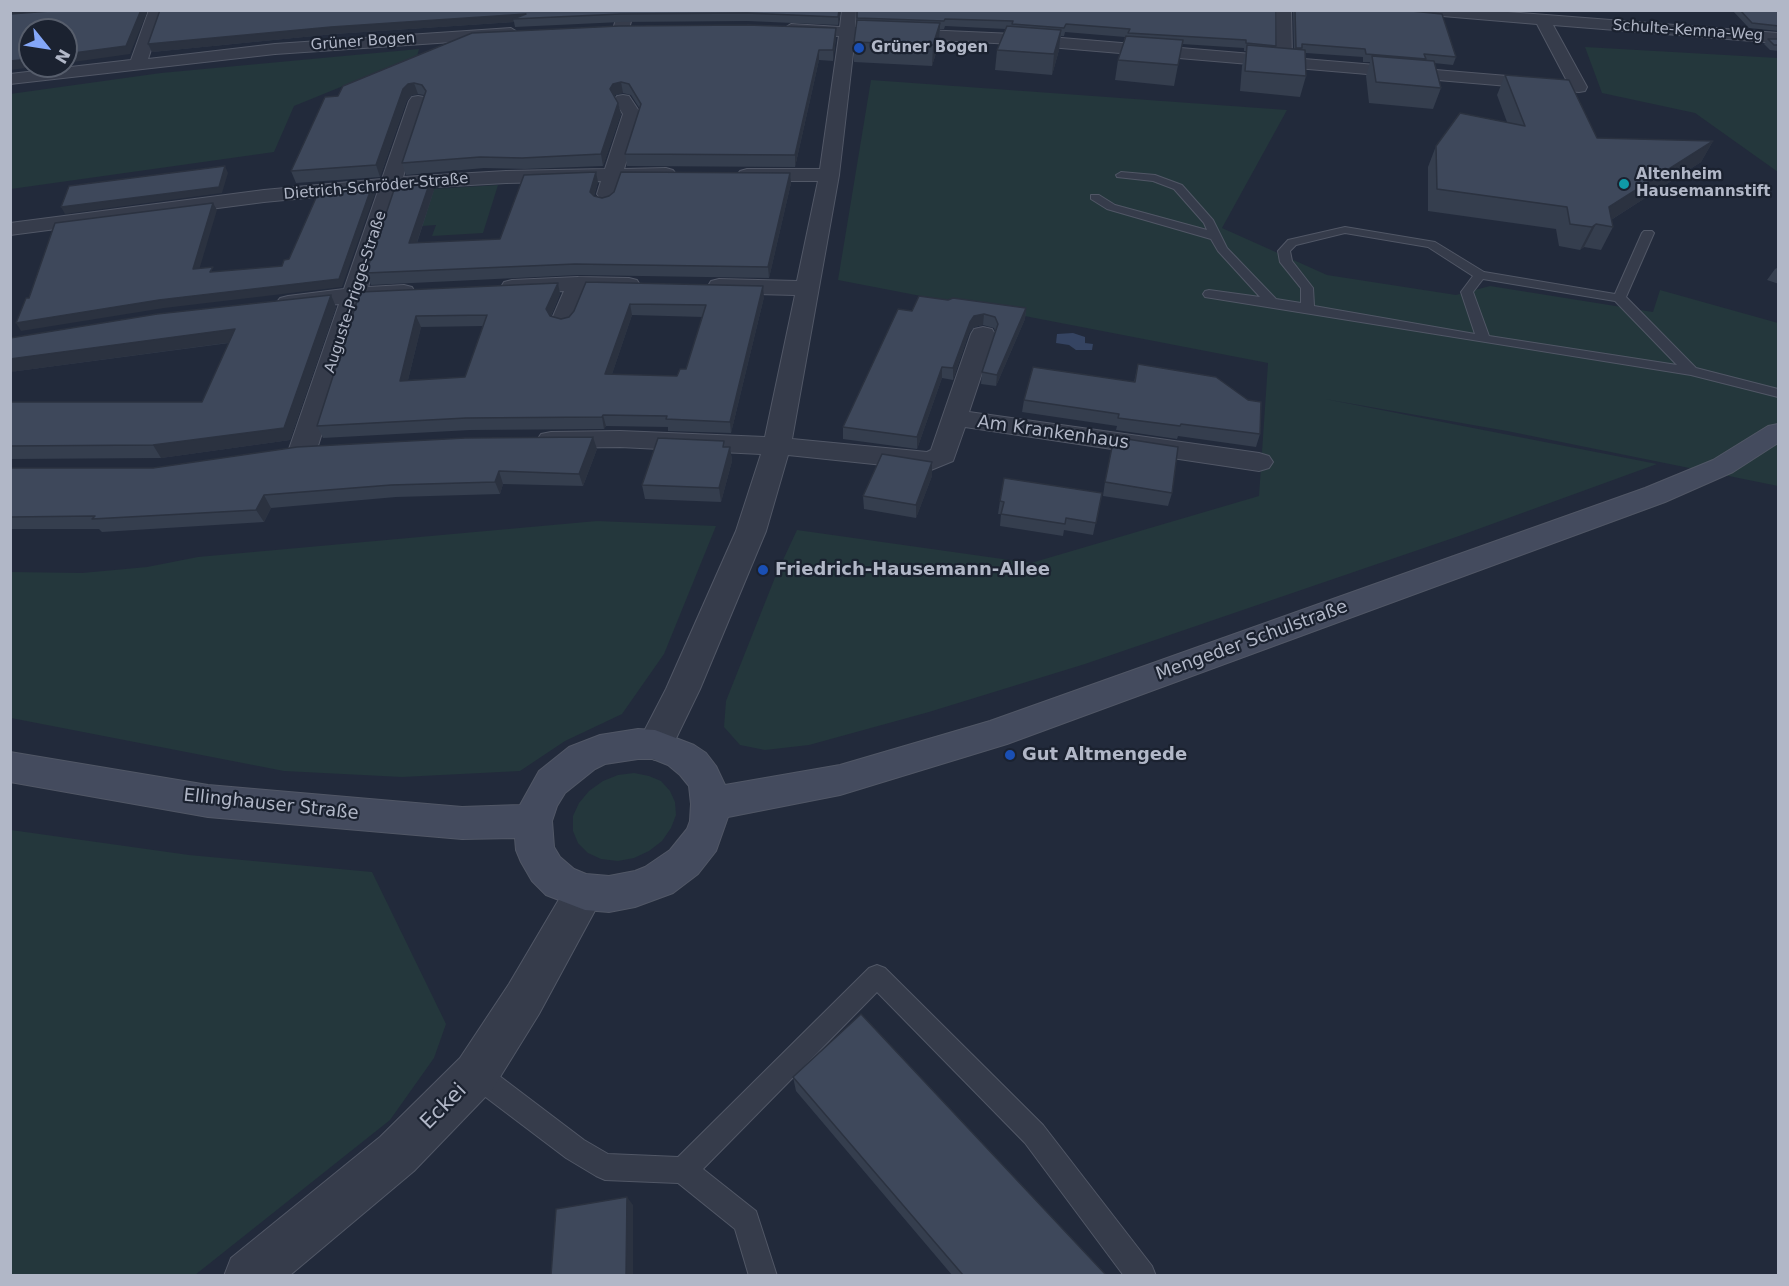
<!DOCTYPE html>
<meta charset="utf-8">
<style>
body{margin:0}
#map{position:relative;width:1789px;height:1286px;overflow:hidden;background:#222a3b;font-family:"DejaVu Sans",sans-serif}
canvas{display:block}
.frame{position:absolute;inset:0;border:12px solid #b1b7c7;pointer-events:none}
.north{position:absolute;left:18px;top:18px;width:60px;height:60px;box-sizing:border-box;background:#1b2230;border:2px solid #575e6c;border-radius:50%;rotate:120deg;font-size:16px;font-weight:700;line-height:24px;text-align:center;color:#b1b7c7}
.north::after{content:'';display:block;margin:auto;width:21px;height:27px;background:#84a7f8;clip-path:polygon(50% 0,100% 100%,50% 72%,0 100%)}
</style>
<div id="map">
<canvas width="1789" height="1286"></canvas>
<div class="frame"></div>
<div class="north">N</div>
</div>
<script>
const ctx = document.querySelector('canvas').getContext('2d');
ctx.lineJoin = 'round';
function fillPath(path, color) {
  ctx.fillStyle = color;
  ctx.fill(path, 'evenodd');
}
function shape(rows) {
  const path = new Path2D();
  for (const r of rows) {
    path.moveTo(r[0], r[1]);
    for (let i = 2; i < r.length; i += 2) path.lineTo(r[i], r[i + 1]);
  }
  return path;
}
function stroke(path, color, width, dash) {
  ctx.strokeStyle = color;
  ctx.lineWidth = width;
  ctx.lineCap = dash ? 'butt' : 'round';
  ctx.setLineDash(dash || []);
  ctx.stroke(path);
}
function drawText(font, color, halo, rows, align = 'center') {
  ctx.font = font + ' "DejaVu Sans",sans-serif';
  ctx.lineWidth = 4.5;
  ctx.setLineDash([]);
  ctx.textBaseline = 'middle';
  ctx.strokeStyle = halo;
  ctx.fillStyle = color;
  for (const [text, x, y, turn = 0] of rows) {
    ctx.save();
    ctx.translate(x, y);
    ctx.rotate((+turn || 0) * Math.PI / 180);
    ctx.textAlign = isNaN(turn) ? turn : align;
    if (halo) ctx.strokeText(text, 0, 0);
    ctx.fillText(text, 0, 0);
    ctx.restore();
  }
}
fillPath(shape([
 [1585,47,1778,58,1778,172,1695,113,1602,93],
 [419,49,411,78,353,82,294,106,274,152,11,189,10,94,161,73],
 [871,80,1287,110,1222,228,1327,275,1456,295,1490,286,1653,312,1660,290,1778,323,1778,486,1507,431,1325,399,1657,464,1459,536,1085,664,929,712,809,745,765,750,740,745,724,727,726,701,776,575,797,530,1031,563,1259,496,1268,363,838,280],
 [498,185,483,233,432,236,436,225,394,228,417,190],
 [597,521,716,526,664,654,622,714,565,741,520,771,402,777,284,771,11,718,11,572,82,573,147,567,198,557],
 [634,773,649,776,661,781,670,791,675,802,676,815,671,828,662,841,649,851,634,858,618,861,601,859,588,853,578,843,573,831,573,816,579,803,589,791,603,781,618,775],
 [11,830,189,855,372,872,446,1024,434,1058,390,1120,195,1275,11,1275]
]), '#24373c');
fillPath(shape([
 [1073,333,1085,337,1085,343,1093,344,1092,350,1076,350,1069,345,1056,343,1057,334]
]), '#354462');
const lane = shape([
 [1121,172,1155,175,1182,185,1213,220,1227,248,1276,299,1301,303,1301,288,1280,262,1278,251,1288,240,1345,227,1435,242,1484,272,1615,294,1642,233,1644,231,1652,231,1654,233,1626,297,1696,368,1778,389,1778,397,1691,375,1205,297,1203,294,1205,291,1209,290,1260,297,1218,251,1211,239,1107,209,1091,199,1091,195,1099,195,1115,205,1207,230,1204,223,1174,189,1153,181,1117,177,1116,175,1121,172],
 [1345,233,1428,247,1473,276,1461,292,1475,334,1314,306,1313,288,1292,261,1290,251,1296,245,1345,233],
 [1483,279,1615,301,1677,365,1489,336,1473,292,1483,279],
 [877,965,885,968,1043,1125,1152,1266,1156,1276,1124,1276,1025,1143,877,992,703,1169,756,1211,777,1276,749,1276,735,1229,678,1183,605,1180,596,1176,566,1158,467,1083,464,1074,467,1065,476,1062,485,1065,584,1140,608,1154,678,1157,869,968,877,965]
]);
const street = shape([
 [149,10,164,10,148,59,275,44,511,28,519,33,511,38,275,54,10,84,10,74,131,60,149,10],
 [619,10,634,10,629,29,621,34,613,29,619,10],
 [842,10,856,10,855,27,1014,34,1276,56,1277,10,1291,10,1292,58,1567,81,1537,24,1419,14,1412,10,1482,10,1778,33,1778,43,1553,25,1587,87,1585,91,1579,92,1014,44,855,36,839,175,792,439,927,452,931,450,971,334,974,329,983,327,992,329,995,334,969,412,1259,453,1269,456,1273,462,1269,468,1259,471,965,427,953,461,931,470,788,455,766,531,700,689,668,755,655,760,642,755,637,745,666,689,736,531,761,454,620,447,551,448,541,446,537,440,541,434,551,432,620,431,765,437,795,295,719,293,711,291,708,286,711,281,719,279,797,281,818,181,747,181,740,179,737,175,740,171,747,169,820,169,839,36,791,34,783,29,791,24,840,27,842,10],
 [623,95,629,96,641,114,624,169,666,168,673,170,676,174,673,178,621,181,614,198,607,200,600,198,597,194,601,181,506,183,399,189,368,287,404,285,412,287,415,292,412,297,404,299,363,301,317,449,313,455,303,457,293,455,289,449,339,304,288,310,280,308,276,303,280,298,288,296,344,289,378,191,264,202,10,235,10,223,264,190,382,179,409,101,412,97,418,96,424,97,427,101,403,177,506,171,605,169,623,114,614,100,617,96,623,95],
 [578,277,629,278,637,280,640,285,637,290,629,292,587,291,575,321,571,326,563,328,555,326,551,321,564,291,512,294,504,292,501,287,504,282,512,280,578,277],
 [585,874,599,879,605,892,539,1014,492,1090,414,1171,289,1276,224,1276,231,1258,380,1137,460,1058,509,984,571,879,585,874]
]);
const secondary = shape([
 [1778,424,1778,443,1733,472,1665,502,1007,744,840,795,728,817,716,851,698,874,673,893,635,907,609,912,585,910,546,895,532,881,521,862,516,850,515,838,462,839,208,817,10,782,10,752,208,785,462,807,520,805,539,771,569,747,600,735,638,729,655,730,694,745,706,753,716,766,725,785,840,765,990,721,1645,488,1713,460,1768,426,1778,424],
 [638,759,653,759,668,765,680,775,689,786,691,804,690,821,687,829,670,850,645,867,635,871,609,876,586,874,574,869,560,857,554,847,552,821,557,806,565,793,595,769,605,764,638,759]
]);
stroke(lane, '#515766', 2);
stroke(street, '#515766', 2);
stroke(secondary, '#515766', 2);
fillPath(lane, '#363c4b');
fillPath(street, '#363c4b');
fillPath(secondary, '#444b5e');
fillPath(shape([
 [160,10,841,10,838,25,748,21,621,22,515,27,514,22,334,34,152,52,148,44],
 [857,10,1276,10,1275,48,1294,49,1293,10,1401,10,1456,57,1453,65,1434,63,1441,88,1433,109,1369,103,1366,76,1370,62,1363,62,1363,57,1306,53,1306,76,1300,97,1240,91,1242,66,1246,51,1244,51,1244,48,1182,44,1174,86,1115,80,1118,60,1125,37,1065,32,1064,36,1061,36,1059,50,1052,75,995,70,997,50,1006,29,945,26,944,29,940,29,939,43,932,66,854,62,854,42,857,20],
 [1732,10,1779,10,1779,31,1749,28],
 [836,28,836,38,833,61,819,60,795,167,627,166,625,154,640,109,631,95,623,93,615,95,614,96,618,103,621,114,603,166,525,169,484,168,406,175,402,163,424,95,418,94,412,95,407,100,380,177,296,183,291,171,338,96,343,86],
 [1768,39,1779,39,1779,51,1770,50,1764,44],
 [1505,75,1597,138,1713,141,1701,162,1611,220,1613,227,1601,250,1584,247,1580,250,1559,246,1556,229,1428,211,1428,167,1436,146,1507,122,1497,95],
 [790,173,791,183,769,278,578,275,371,285,366,273,434,190,417,243,500,239,598,182,594,196,602,198],
 [1779,267,1779,284,1767,280,1775,269],
 [586,282,764,297,731,433,668,431,668,427,606,426,604,429,470,430,323,438,317,426,360,292,558,283,560,294,551,316,561,319,569,317,574,311],
 [632,315,703,317,686,369,677,376,612,374],
 [483,326,465,377,408,380,421,327],
 [336,307,290,440,161,458,10,459,10,402,202,402,229,343,10,372],
 [1026,308,1025,319,996,386,981,384,982,372,995,331,994,328,983,325,974,327,969,333,953,380,942,378,917,449,843,439,843,427,912,311],
 [1138,364,1260,434,1256,447,1178,436,1177,439,1116,430,1117,426,1022,412,1024,400,1134,382],
 [724,441,725,447,730,447,732,461,721,502,645,499,642,485],
 [597,449,583,486,503,484,500,494,396,497,271,508,264,522,102,532,99,529,10,529,10,468,153,468],
 [932,462,932,476,916,518,864,509,863,496],
 [1105,482,1172,493,1168,506,1103,496],
 [1102,493,1093,535,1064,530,1063,536,1000,526,1001,514,998,514,1000,501],
 [793,1077,1106,1275,952,1275,796,1091]
]), '#353e4e');
fillPath(shape([
 [10,10,41,10,10,15],
 [141,10,148,10,130,54,66,63,66,54],
 [839,10,841,10,838,25,838,17],
 [526,14,513,19,514,22,334,34,152,52,148,44,331,27],
 [940,23,939,43,932,66,933,45],
 [836,28,836,38,833,61,833,50],
 [1061,30,1059,50,1052,75,1054,54],
 [819,50,819,60,795,167,795,155],
 [30,59,30,66,42,66,10,70,10,61],
 [621,82,623,93,615,95,612,100,610,89,613,84],
 [414,83,418,94,412,95,407,100,380,177,376,165,403,89,408,84],
 [618,103,621,114,603,166,601,154],
 [1713,141,1701,162,1603,225,1609,207],
 [225,166,228,173,222,193,65,214,61,207],
 [596,172,598,182,592,202,590,192],
 [790,173,791,183,769,278,768,267],
 [431,179,434,190,413,254,409,243],
 [372,186,375,194,342,287,164,308,21,331,16,323,159,300,339,279],
 [213,203,217,210,197,277,193,269],
 [1596,224,1584,247,1580,250,1592,227],
 [558,283,560,294,549,320,546,309],
 [763,286,764,297,731,433,730,422],
 [331,295,336,307,290,440,161,458,153,445],
 [630,304,632,315,608,386,605,374],
 [1026,308,1025,319,996,386,997,375],
 [984,314,983,325,974,327,969,333,953,380,953,368,970,322,974,316],
 [416,316,421,327,405,392,400,381],
 [235,329,241,341,10,372,10,359],
 [942,367,942,378,917,449,917,437],
 [603,415,606,426,604,429,602,417],
 [593,437,597,449,583,486,579,474],
 [730,447,732,461,721,502,719,488],
 [932,462,932,476,916,518,916,505],
 [499,471,503,484,500,494,495,482],
 [264,495,271,508,264,522,256,510],
 [627,1197,633,1205,633,1275,626,1275]
]), '#2b3240');
const building = shape([
 [64,10,141,10,126,46,66,54,66,30,30,30,30,59,10,61,10,14,64,10],
 [160,10,839,10,838,17,747,13,620,14,513,19,526,14,331,27,148,44,160,10],
 [857,10,1276,10,1276,46,1246,43,1246,40,1128,33,1130,29,1066,24,1064,28,1012,24,1013,21,945,19,944,21,857,18,857,10],
 [1295,10,1401,10,1442,14,1456,57,1424,54,1426,59,1366,54,1365,49,1302,44,1302,48,1296,48,1295,10],
 [1740,10,1779,10,1779,26,1752,23,1740,10],
 [857,20,940,23,933,45,854,42,857,20],
 [747,25,836,28,833,50,819,50,795,155,625,154,641,104,629,84,621,82,613,84,610,89,618,103,601,154,522,158,480,157,402,163,426,91,422,85,414,83,408,84,403,89,376,165,291,171,325,97,338,96,343,86,472,33,619,26,747,25],
 [1007,26,1061,30,1054,54,997,50,1007,26],
 [1126,36,1183,40,1178,65,1118,60,1126,36],
 [1768,39,1779,39,1779,45,1774,45,1768,39],
 [1247,45,1305,50,1306,76,1245,71,1247,45],
 [1372,56,1434,61,1441,88,1376,82,1372,56],
 [1505,75,1569,80,1597,138,1713,141,1609,207,1613,227,1596,224,1592,227,1570,224,1567,207,1437,189,1436,146,1460,113,1525,126,1505,75],
 [225,166,219,187,61,207,69,186,225,166],
 [596,172,590,192,594,196,602,198,609,196,614,192,621,172,790,173,768,267,575,264,366,273,397,181,431,179,409,243,500,239,524,175,596,172],
 [372,186,339,279,159,300,16,323,26,298,29,298,55,223,213,203,193,269,213,267,210,272,282,266,284,260,289,259,319,191,372,186],
 [586,282,763,286,730,422,666,419,667,416,603,415,602,417,466,418,317,426,360,292,558,283,546,309,550,316,561,319,569,317,574,311,586,282],
 [630,304,706,305,686,369,680,369,677,376,605,374,630,304],
 [487,315,465,377,400,381,416,316,487,315],
 [331,295,284,428,153,445,10,446,10,402,202,402,235,329,10,359,10,338,157,314,331,295],
 [919,296,948,300,953,298,1026,308,997,375,982,372,998,324,995,317,984,314,974,316,970,322,953,368,942,367,917,437,843,427,898,309,912,311,919,296],
 [1138,364,1216,377,1248,400,1261,402,1260,434,1181,424,1180,426,1118,418,1119,414,1024,400,1033,367,1135,382,1138,364],
 [593,437,579,474,499,471,495,482,391,485,264,495,256,510,92,519,95,516,10,517,10,468,153,468,297,447,465,438,593,437],
 [1114,437,1178,447,1172,493,1105,482,1114,437],
 [658,438,724,441,723,447,730,447,719,488,642,485,658,438],
 [882,454,932,462,916,505,863,496,882,454],
 [1004,478,1102,493,1096,523,1066,518,1065,524,1001,514,1004,502,1000,501,1004,478],
 [861,1014,1106,1275,963,1275,793,1077,861,1014],
 [627,1197,626,1275,551,1275,556,1209,627,1197]
]);
fillPath(building, '#3e485b');
stroke(building, '#2b3240', 1.5);
for (const [x, y, r, color] of [
 [859,48,6,"#1a4fb4"],
 [1624,184,6,"#0f9aa8"],
 [763,570,6,"#1a4fb4"],
 [1010,755,6,"#1a4fb4"]
]) {
  const dot = new Path2D();
  dot.arc(x, y, r, 0, 2 * Math.PI);
  ctx.fillStyle = color;
  ctx.fill(dot);
  stroke(dot, '#1b2230', 2);
}
drawText('15px', '#b1b7c7', '#1b2230', [
 ["Schulte-Kemna-Weg",1688,31,4],
 ["Grüner Bogen",363,42,-4],
 ["Dietrich-Schröder-Straße",376,187,-5],
 ["Auguste-Prigge-Straße",356,292,-72]
]);
drawText('bold 15px', '#b1b7c7', '#1b2230', [
 ["Grüner Bogen",871,48],
 ["Altenheim",1636,175],
 ["Hausemannstift",1636,192]
], 'left');
drawText('18px', '#b1b7c7', '#1b2230', [
 ["Am Krankenhaus",1053,433,8],
 ["Mengeder Schulstraße",1252,641,-20],
 ["Ellinghauser Straße",271,805,6]
]);
drawText('bold 18px', '#b1b7c7', '#1b2230', [
 ["Friedrich-Hausemann-Allee",775,570],
 ["Gut Altmengede",1022,755]
], 'left');
drawText('21px', '#b1b7c7', '#1b2230', [
 ["Eckei",444,1107,-45]
]);
</script>
